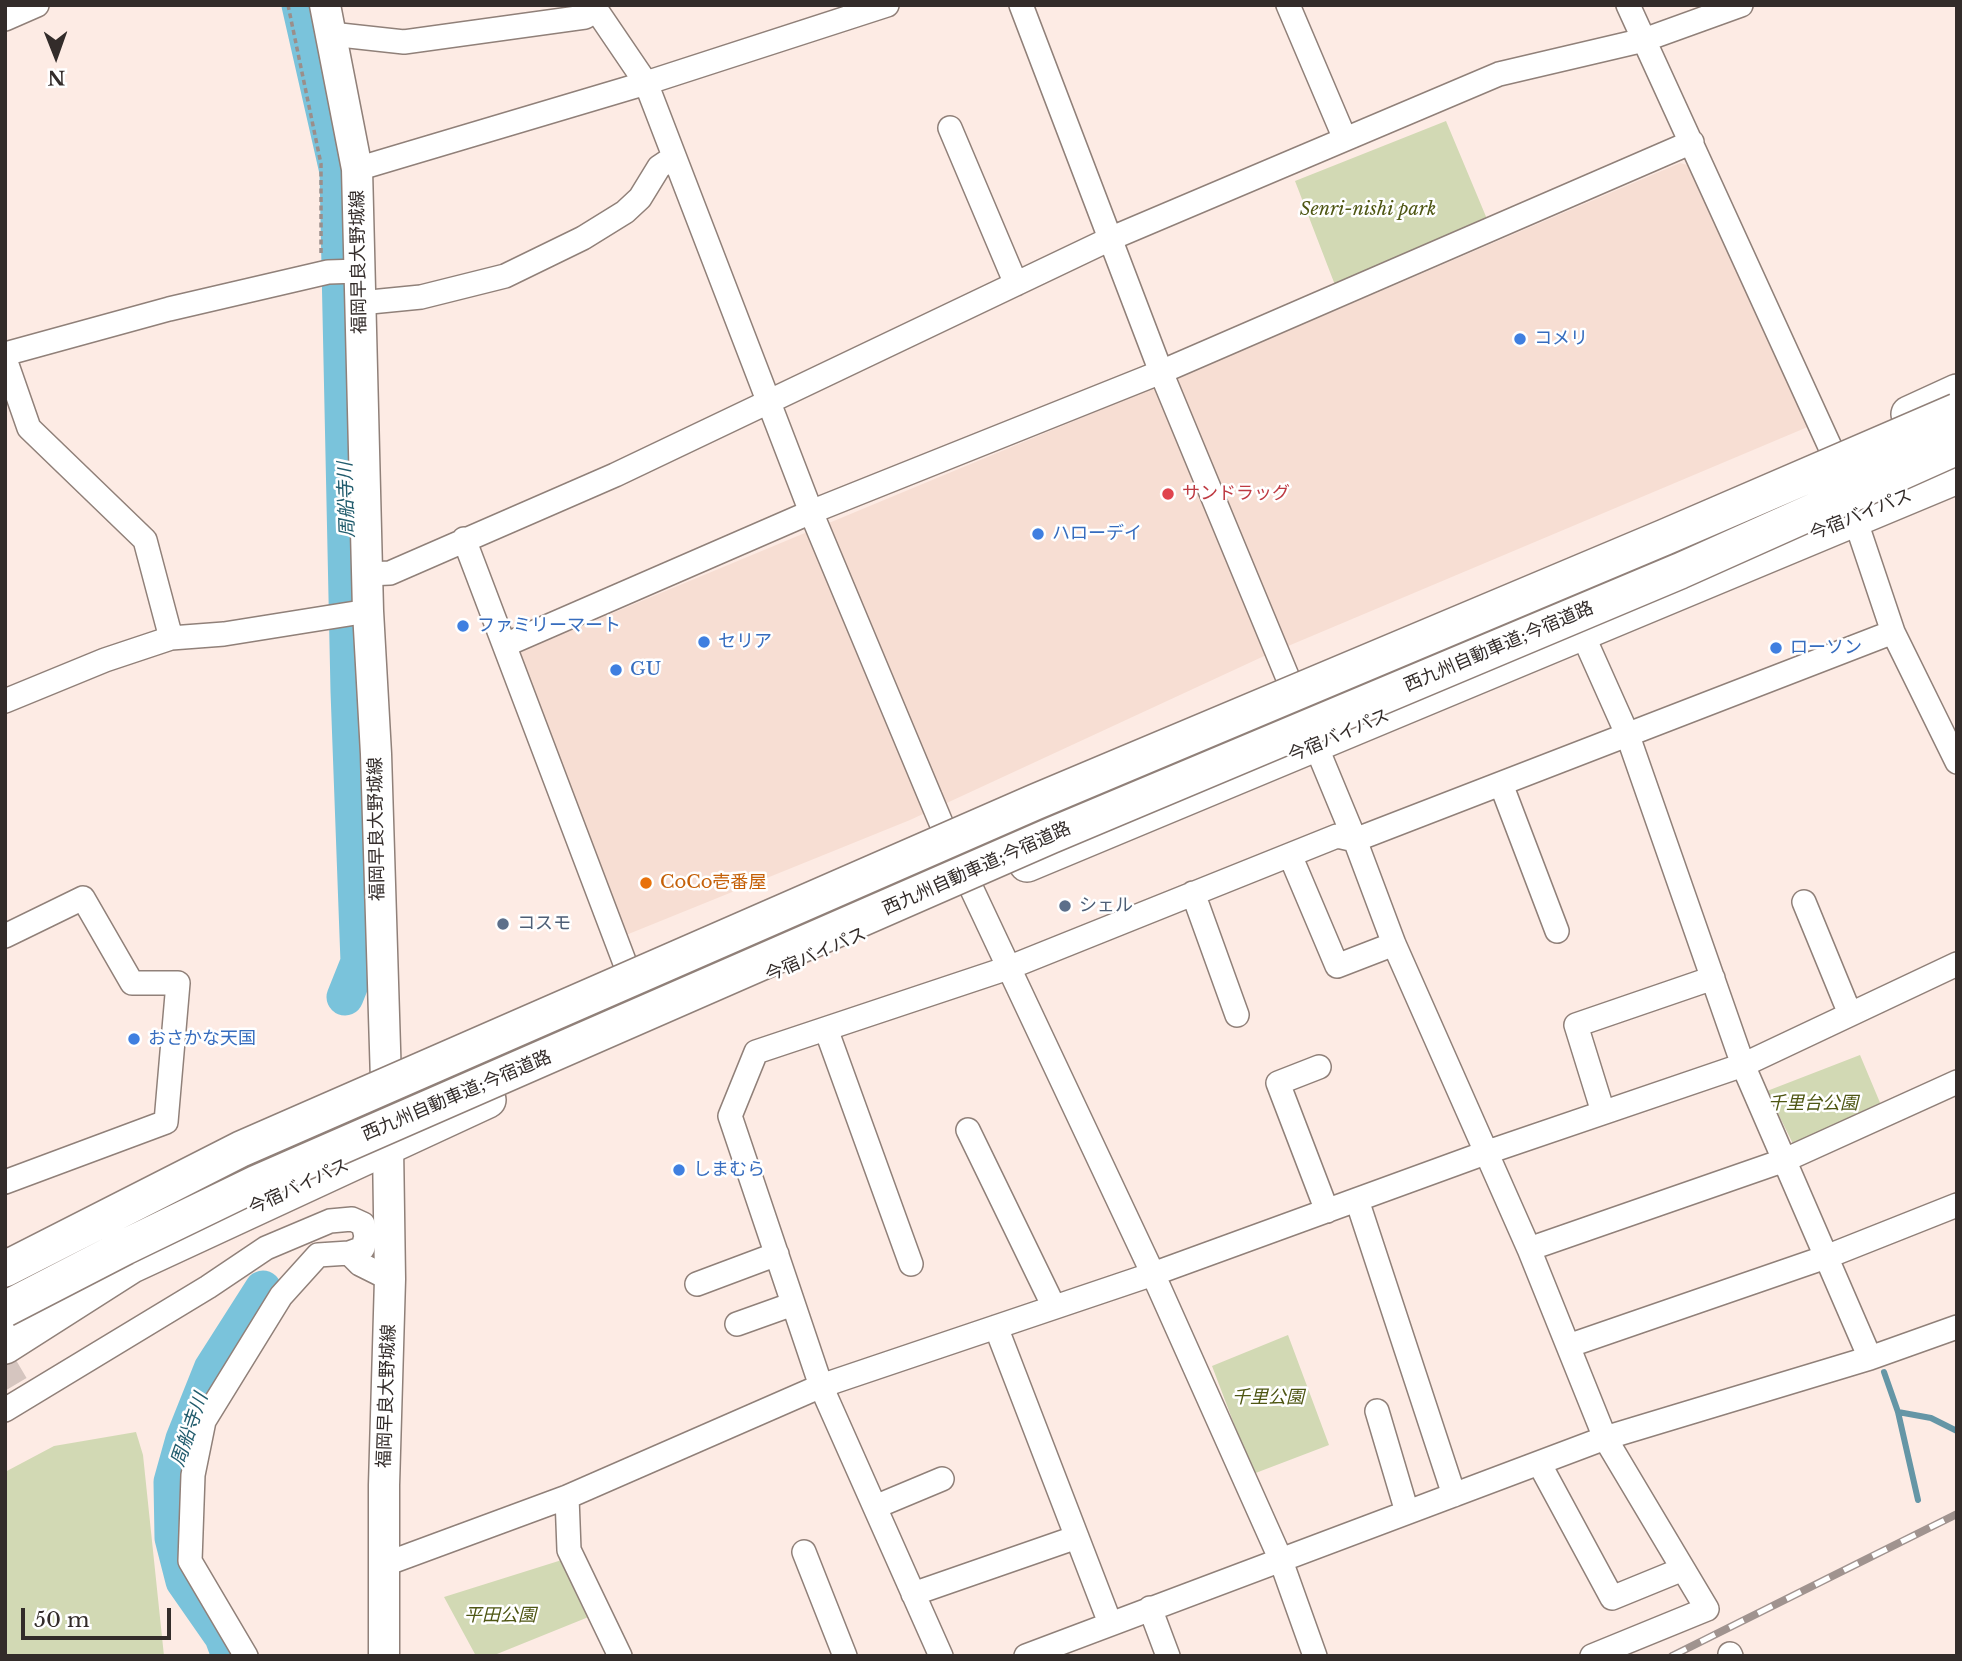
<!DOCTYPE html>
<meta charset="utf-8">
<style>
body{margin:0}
#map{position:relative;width:1962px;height:1661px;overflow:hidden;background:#fdebe4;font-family:"Libre Baskerville",serif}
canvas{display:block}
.frame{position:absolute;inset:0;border:7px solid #332c2a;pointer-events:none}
.north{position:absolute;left:21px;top:21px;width:70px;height:70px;-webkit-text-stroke:5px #fff;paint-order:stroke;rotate:179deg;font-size:19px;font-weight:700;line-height:28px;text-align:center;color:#332c2a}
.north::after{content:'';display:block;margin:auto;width:24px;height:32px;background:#332c2a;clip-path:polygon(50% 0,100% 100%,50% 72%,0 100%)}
.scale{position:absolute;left:21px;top:1608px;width:150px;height:32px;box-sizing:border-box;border:4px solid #332c2a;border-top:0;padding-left:9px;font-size:21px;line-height:24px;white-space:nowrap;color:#332c2a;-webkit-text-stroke:5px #fff;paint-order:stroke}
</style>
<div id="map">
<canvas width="1962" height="1661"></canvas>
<div class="frame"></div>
<div class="north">N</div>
<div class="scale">50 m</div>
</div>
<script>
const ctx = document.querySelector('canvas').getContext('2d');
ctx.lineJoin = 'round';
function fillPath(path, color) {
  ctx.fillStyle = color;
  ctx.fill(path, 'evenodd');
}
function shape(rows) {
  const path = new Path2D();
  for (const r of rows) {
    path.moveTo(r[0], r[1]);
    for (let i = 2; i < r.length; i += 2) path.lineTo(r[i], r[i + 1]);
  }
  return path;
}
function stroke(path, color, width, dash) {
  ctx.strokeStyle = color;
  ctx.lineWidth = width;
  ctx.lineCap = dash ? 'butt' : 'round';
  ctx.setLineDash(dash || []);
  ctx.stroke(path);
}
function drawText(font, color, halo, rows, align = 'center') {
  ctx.font = font + ' "Libre Baskerville","Noto Sans JP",serif';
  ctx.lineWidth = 5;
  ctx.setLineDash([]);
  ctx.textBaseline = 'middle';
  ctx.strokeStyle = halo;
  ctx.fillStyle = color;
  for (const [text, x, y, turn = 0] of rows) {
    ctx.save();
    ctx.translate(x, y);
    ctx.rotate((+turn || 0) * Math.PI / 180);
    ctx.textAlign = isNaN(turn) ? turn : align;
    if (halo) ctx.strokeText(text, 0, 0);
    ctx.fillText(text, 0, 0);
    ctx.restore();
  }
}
fillPath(shape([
 [1680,163,1691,166,1810,426,1262,657,910,820,626,935,519,652,1194,371]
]), '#f7ded3');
fillPath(shape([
 [1446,121,1487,219,1335,285,1295,181],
 [1860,1055,1881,1105,1794,1146,1767,1091],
 [1288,1335,1329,1445,1253,1474,1212,1366],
 [136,1432,143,1455,164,1656,5,1656,5,1472,54,1446],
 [565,1559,591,1616,492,1656,476,1656,444,1597]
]), '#d2d9b4');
stroke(shape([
 [1884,1372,1898,1412,1931,1418,1957,1431],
 [1898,1412,1918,1500]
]), '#6596a6', 6);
stroke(shape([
 [300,5,338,172,349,691,359,962,345,997],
 [230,1656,223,1637,184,1581,173,1538,172,1482,184,1439,212,1369,263,1289]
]), '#7ac3db', 37);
stroke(shape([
 [5,1364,25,1398]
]), '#d5c5bf', 23, [23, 11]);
const minor = shape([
 [593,5,646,83,811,512,944,830,1153,1274,1280,1558,1315,1656],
 [1021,5,1161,372,1355,840,1394,944,1529,1249,1605,1438,1707,1609,1592,1656],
 [1288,5,1345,139],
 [1628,5,1831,449,1840,475],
 [5,19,37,5],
 [331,34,404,42,585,17,596,10],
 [950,128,1016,284],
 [357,169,646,83,887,5],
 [360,303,421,297,505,276,583,238,625,212,640,198,659,167,674,157],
 [5,354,169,309,328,272,359,271],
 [5,359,29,428,145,540,171,638],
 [1851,507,1893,632,1957,762],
 [464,539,626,966],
 [367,574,390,573,615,475,1112,238,1499,74,1644,40,1741,5],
 [1574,622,1582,633,1628,736,1743,1065,1870,1358],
 [505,645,811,512,1161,372,1692,142],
 [5,701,105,660,171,638,224,634,368,611],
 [1501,784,1557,931],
 [1290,855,1337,966,1394,944],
 [1193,893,1237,1015],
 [1804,902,1850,1014],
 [5,936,83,898,132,983,178,983,166,1122,5,1182],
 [826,1029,911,1264],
 [1319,1067,1278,1083,1327,1211],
 [1603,1112,1576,1025,1713,978],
 [968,1130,1054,1307],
 [1357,1200,1454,1495],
 [1529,1249,1785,1160,1957,1082],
 [697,1284,777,1254],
 [737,1324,793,1304],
 [996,1327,1110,1623],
 [1568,1346,1826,1257,1957,1205],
 [5,1410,208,1287,266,1248,330,1221,352,1219,363,1224,366,1236,363,1248,349,1253],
 [1377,1411,1407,1512],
 [1539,1463,1612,1598,1683,1569],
 [567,1497,569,1550,620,1656],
 [875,1507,942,1479],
 [804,1552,845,1656],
 [383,1565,567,1497,821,1386,1153,1274,1485,1153,1743,1065,1957,964],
 [913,1594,1077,1537],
 [1150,1608,1168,1656],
 [1730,1654,1731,1656],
 [246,1656,190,1561,193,1475,204,1421,281,1296,318,1255,349,1253,360,1264,390,1279],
 [941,1656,821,1386,730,1116,756,1052,1008,968,1337,836,1355,840,1893,632],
 [1026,1656,1605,1438,1870,1358,1957,1327]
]);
const major = shape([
 [325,5,357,169,368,611,376,754,388,1146,390,1279,384,1485,384,1656]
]);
const highway = shape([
 [1909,414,1957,392],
 [1027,864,1957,476],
 [5,1346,132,1265,488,1100]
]);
stroke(minor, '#908079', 26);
stroke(major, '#908079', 33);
stroke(highway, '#908079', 38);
stroke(shape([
 [288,5,321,164,321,254]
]), '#9b8e8a', 3.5, [5, 3.5]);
stroke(minor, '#fff', 23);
stroke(major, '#fff', 30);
stroke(highway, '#fff', 35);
const rail = shape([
 [1672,1656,1957,1514]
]);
stroke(rail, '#a0938f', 8);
stroke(rail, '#fff', 5, [16]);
const highwayBridge = shape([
 [5,1269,241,1149,1035,802,1665,537,1957,411],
 [5,1309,125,1247,257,1183,1050,836,1680,571,1957,447]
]);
stroke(highwayBridge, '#908079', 38, []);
stroke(highwayBridge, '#fff', 35);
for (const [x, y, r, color] of [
 [1520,339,7,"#3f7fe0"],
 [1168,494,7,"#e0444e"],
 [1038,534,7,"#3f7fe0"],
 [463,626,7,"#3f7fe0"],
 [704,642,7,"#3f7fe0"],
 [1776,648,7,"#3f7fe0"],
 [616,670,7,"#3f7fe0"],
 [646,883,7,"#e8710a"],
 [1065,906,7,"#5c6f8a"],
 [503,924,7,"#5c6f8a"],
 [134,1039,7,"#3f7fe0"],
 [679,1170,7,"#3f7fe0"]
]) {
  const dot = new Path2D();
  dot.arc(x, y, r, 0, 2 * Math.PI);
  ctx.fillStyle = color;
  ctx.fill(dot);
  stroke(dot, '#fff', 2.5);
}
drawText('italic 18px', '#4e5613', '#fff', [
 ["Senri-nishi park",1368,210],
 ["千里台公園",1813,1104],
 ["千里公園",1268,1398],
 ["平田公園",500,1616]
]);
drawText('18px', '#332c2a', '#fff', [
 ["福岡早良大野城線",359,262,-91],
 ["今宿バイパス",1861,515,-22],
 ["西九州自動車道;今宿道路",1499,647,-23],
 ["今宿バイパス",1339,736,-23],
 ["福岡早良大野城線",377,829,-91],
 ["西九州自動車道;今宿道路",977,869,-24],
 ["今宿バイパス",816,955,-24],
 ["西九州自動車道;今宿道路",457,1096,-23],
 ["今宿バイパス",299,1187,-25],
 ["福岡早良大野城線",387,1396,-88]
]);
drawText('18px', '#366cbe', '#fff', [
 ["コメリ",1534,339],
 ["ハローデイ",1052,534],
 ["ファミリーマート",477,626],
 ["セリア",718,642],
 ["ローソン",1790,648],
 ["GU",630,670],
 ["おさかな天国",148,1039],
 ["しまむら",693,1170]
], 'left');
drawText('18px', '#be3a42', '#fff', [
 ["サンドラッグ",1182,494]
], 'left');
drawText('18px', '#c56008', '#fff', [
 ["CoCo壱番屋",660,883]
], 'left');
drawText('18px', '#4e5e75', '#fff', [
 ["シェル",1079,906],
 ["コスモ",517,924]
], 'left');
drawText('italic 19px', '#215c6d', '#fff', [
 ["周船寺川",347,500,-92],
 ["周船寺川",190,1430,-71]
]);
</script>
